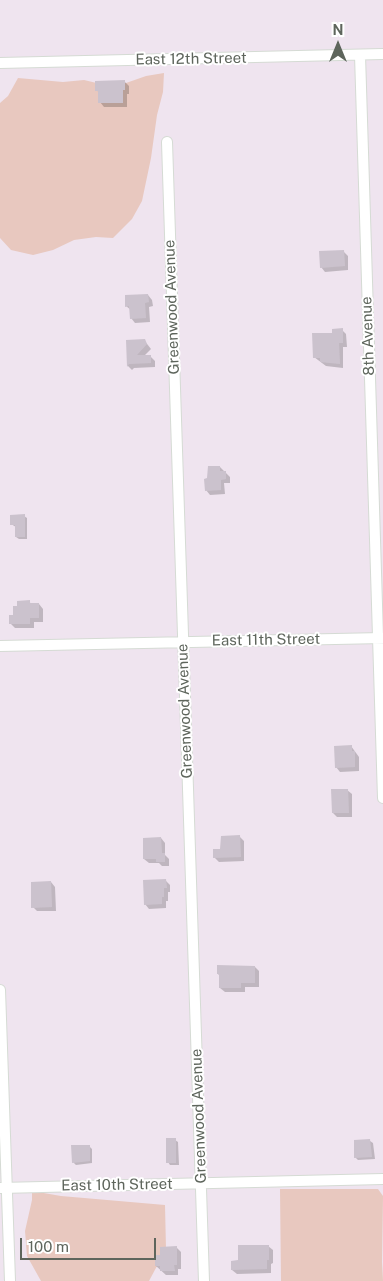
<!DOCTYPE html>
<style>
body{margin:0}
#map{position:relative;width:383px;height:1281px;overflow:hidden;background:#efe4ef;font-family:"Public Sans",sans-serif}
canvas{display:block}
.north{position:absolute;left:313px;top:20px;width:50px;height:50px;-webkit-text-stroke:4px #fff;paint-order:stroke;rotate:0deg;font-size:14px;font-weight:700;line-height:20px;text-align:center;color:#5e655c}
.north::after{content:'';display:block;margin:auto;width:18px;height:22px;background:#5e655c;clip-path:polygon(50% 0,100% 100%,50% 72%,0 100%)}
.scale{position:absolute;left:20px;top:1238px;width:136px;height:22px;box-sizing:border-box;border:2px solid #5e655c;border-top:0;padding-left:6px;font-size:15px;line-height:18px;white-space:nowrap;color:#5e655c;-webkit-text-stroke:4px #fff;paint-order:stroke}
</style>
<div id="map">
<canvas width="383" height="1281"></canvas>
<div class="north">N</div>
<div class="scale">100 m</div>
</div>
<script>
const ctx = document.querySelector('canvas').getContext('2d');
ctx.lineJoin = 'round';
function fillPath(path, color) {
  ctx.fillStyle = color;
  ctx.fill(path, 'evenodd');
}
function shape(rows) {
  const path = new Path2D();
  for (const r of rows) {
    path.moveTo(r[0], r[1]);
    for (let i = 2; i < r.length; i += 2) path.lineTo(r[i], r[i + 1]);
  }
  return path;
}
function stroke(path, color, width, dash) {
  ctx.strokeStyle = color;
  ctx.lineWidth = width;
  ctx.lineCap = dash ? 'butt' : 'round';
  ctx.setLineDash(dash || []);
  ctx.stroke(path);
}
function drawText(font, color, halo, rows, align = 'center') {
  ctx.font = font + ' "Public Sans",sans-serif';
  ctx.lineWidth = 4;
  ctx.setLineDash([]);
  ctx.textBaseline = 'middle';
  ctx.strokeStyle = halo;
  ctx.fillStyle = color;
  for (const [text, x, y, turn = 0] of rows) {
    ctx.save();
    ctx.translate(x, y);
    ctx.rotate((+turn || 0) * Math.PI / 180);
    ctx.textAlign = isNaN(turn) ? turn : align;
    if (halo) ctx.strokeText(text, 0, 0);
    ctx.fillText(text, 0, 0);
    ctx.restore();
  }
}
fillPath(shape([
 [164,73,163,92,157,115,151,158,142,201,132,219,113,238,96,237,74,240,53,250,33,255,11,250,0,238,0,103,8,96,18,78,63,82,84,80,105,85,126,83,146,76],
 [280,1189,378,1189,383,1196,382,1262,383,1281,281,1281],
 [32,1191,61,1196,165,1205,166,1249,149,1281,41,1281,27,1256,25,1231,32,1200]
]), '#e8c8bf');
fillPath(shape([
 [125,82,129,86,129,94,127,94,127,107,104,107,100,102,99,93,97,90],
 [343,251,348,256,348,270,325,272,321,267],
 [148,295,152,300,153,306,149,307,150,322,135,323,131,318,131,310,126,306],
 [342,330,346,334,347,347,343,347,343,368,326,366,314,357,333,334],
 [144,340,151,349,144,356,150,356,155,361,155,367,134,368,132,370,128,366,127,341],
 [220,467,230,477,230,483,224,483,225,494,210,495,206,490,208,480],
 [24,516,27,518,27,539,19,539,16,537,16,527,11,524],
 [29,602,32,604,39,604,43,609,43,622,34,622,34,628,15,628,11,624,14,617],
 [351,746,359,757,359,771,340,772,336,767],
 [347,790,352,794,352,817,337,817,333,813],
 [239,836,244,841,244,861,219,862,214,857,221,850],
 [161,838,165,843,165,855,169,859,169,866,162,866,159,863,149,863,144,859],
 [166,881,170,885,170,892,168,892,168,901,166,901,166,908,149,909,145,904],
 [51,882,55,887,56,911,37,911,33,907],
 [255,967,259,971,259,987,245,987,245,992,225,992,220,988,220,976,218,974],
 [175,1140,178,1142,179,1165,170,1165,168,1162],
 [370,1141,373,1143,375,1159,358,1160,355,1157],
 [89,1146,92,1149,92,1163,76,1165,73,1162],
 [268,1246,273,1250,273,1263,271,1264,271,1273,237,1274,232,1270,239,1262],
 [177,1248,181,1252,181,1269,178,1269,178,1275,166,1275,156,1266,161,1256]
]), '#0003');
fillPath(shape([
 [125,80,125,90,123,90,123,103,98,103,98,91,95,91,95,81],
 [344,250,345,266,320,268,319,251],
 [148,294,149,302,145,303,146,318,130,319,129,306,125,307,125,295],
 [343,328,343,343,339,343,340,364,320,362,320,358,313,358,312,333,332,333,332,329],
 [145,339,147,344,137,355,151,355,151,363,129,364,127,367,126,340],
 [208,466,220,466,220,471,226,471,226,479,221,480,221,490,205,491,204,479,207,478],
 [25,514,25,537,15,537,15,525,10,525,10,515],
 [30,600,30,603,39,603,39,618,30,618,30,624,9,624,9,615,13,615,13,606,17,606,17,601],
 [352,745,352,751,355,751,355,767,335,768,334,746],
 [331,789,348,789,349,813,332,813],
 [240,835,241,857,213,858,213,849,220,849,221,836],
 [161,837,162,853,165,853,165,862,156,862,156,859,143,859,143,838],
 [166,879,167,888,164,888,164,897,162,897,162,904,144,905,143,880],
 [51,881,52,907,31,908,31,882],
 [217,965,255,966,255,983,241,983,241,988,219,988,219,974,217,974],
 [166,1138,176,1138,176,1163,166,1163],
 [370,1139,372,1157,354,1158,354,1140],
 [71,1145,90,1145,90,1161,72,1163],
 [238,1245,269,1245,269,1260,267,1260,267,1269,231,1270,231,1261,238,1260],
 [177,1246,177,1265,174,1265,175,1271,160,1271,160,1266,155,1266,155,1255,160,1255,160,1247]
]), '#cbc2cd');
const minor = shape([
 [360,55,383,798],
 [0,63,383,54],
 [167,142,204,1281],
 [0,646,383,638],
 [0,990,10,1281],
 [0,1188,383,1179]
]);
stroke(minor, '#d5dbd4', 12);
stroke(minor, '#fff', 10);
drawText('15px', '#5e655c', '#fff', [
 ["East 12th Street",191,59,-1],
 ["Greenwood Avenue",172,307,-92],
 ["8th Avenue",368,336,-92],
 ["East 11th Street",266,640,-1],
 ["Greenwood Avenue",185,711,-92],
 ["Greenwood Avenue",199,1116,-92],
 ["East 10th Street",117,1185,-1]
]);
</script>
